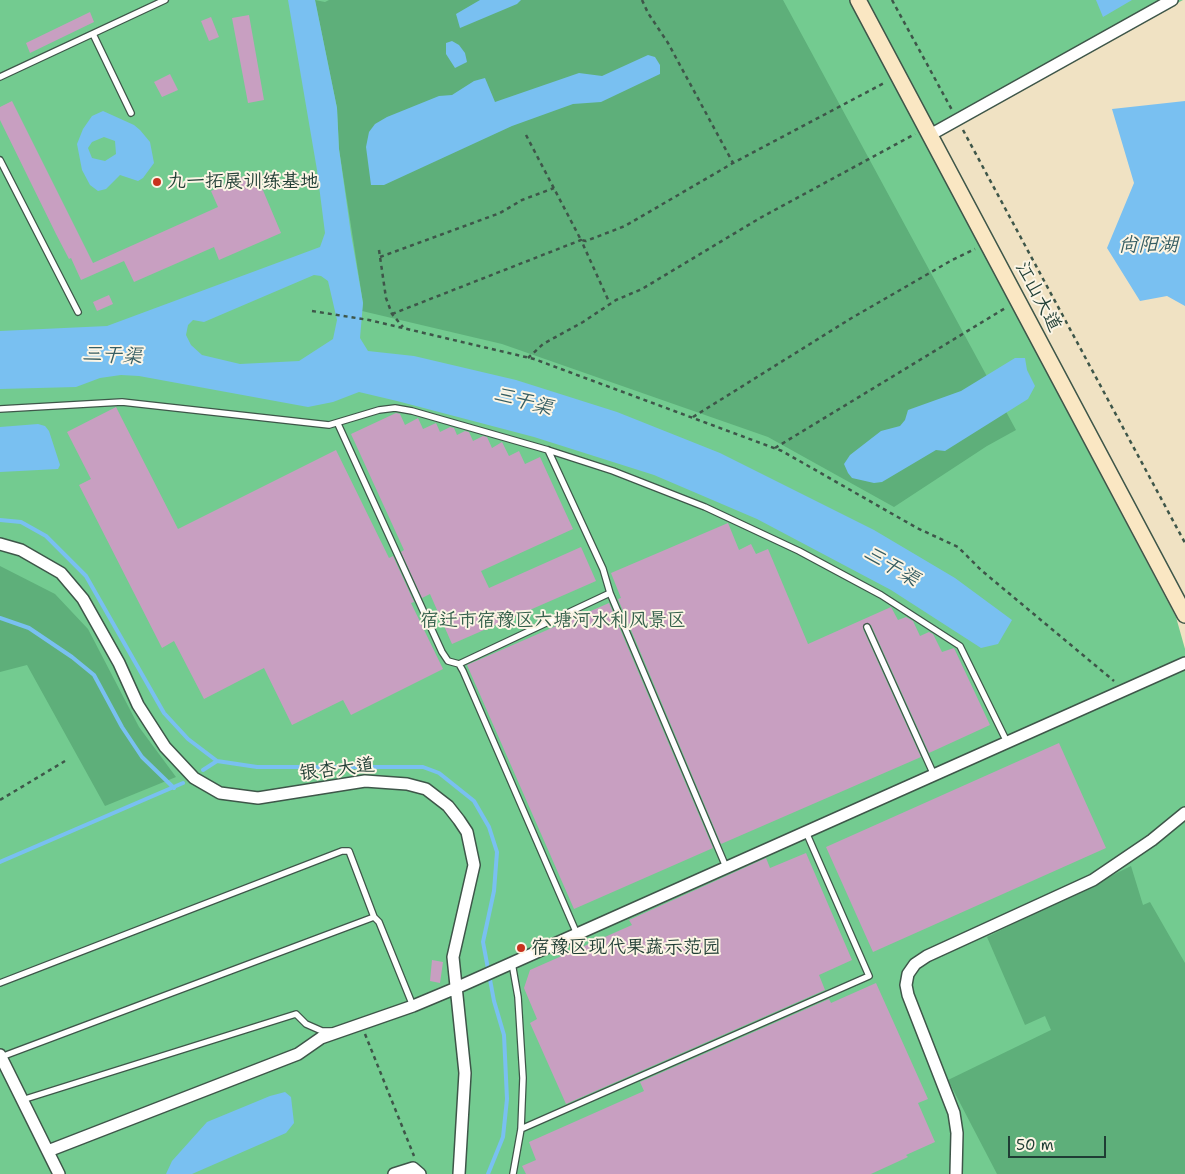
<!DOCTYPE html>
<meta charset="utf-8">
<style>
body{margin:0}
#map{position:relative;width:1185px;height:1174px;overflow:hidden;background:#f0e2c3;font-family:"Shantell Sans",sans-serif}
canvas{display:block}
.scale{position:absolute;left:1008px;top:1136px;width:98px;height:22px;box-sizing:border-box;border:2px solid #1f3d34;border-top:0;padding-left:6px;font-size:15px;line-height:18px;white-space:nowrap;color:#1f3d34;-webkit-text-stroke:4px #fcf5e5;paint-order:stroke}
</style>
<div id="map">
<canvas width="1185" height="1174"></canvas>
<div class="scale">50 m</div>
</div>
<script>
const ctx = document.querySelector('canvas').getContext('2d');
ctx.lineJoin = 'round';
function fillPath(path, color) {
  ctx.fillStyle = color;
  ctx.fill(path, 'evenodd');
}
function shape(rows) {
  const path = new Path2D();
  for (const r of rows) {
    path.moveTo(r[0], r[1]);
    for (let i = 2; i < r.length; i += 2) path.lineTo(r[i], r[i + 1]);
  }
  return path;
}
function stroke(path, color, width, dash) {
  ctx.strokeStyle = color;
  ctx.lineWidth = width;
  ctx.lineCap = dash ? 'butt' : 'round';
  ctx.setLineDash(dash || []);
  ctx.stroke(path);
}
function drawText(font, color, halo, rows, align = 'center') {
  ctx.font = font + ' "Shantell Sans","LXGW WenKai TC",sans-serif';
  ctx.lineWidth = 4;
  ctx.setLineDash([]);
  ctx.textBaseline = 'middle';
  ctx.strokeStyle = halo;
  ctx.fillStyle = color;
  for (const [text, x, y, turn = 0] of rows) {
    ctx.save();
    ctx.translate(x, y);
    ctx.rotate((+turn || 0) * Math.PI / 180);
    ctx.textAlign = isNaN(turn) ? turn : align;
    if (halo) ctx.strokeText(text, 0, 0);
    ctx.fillText(text, 0, 0);
    ctx.restore();
  }
}
fillPath(shape([
 [0,0,1183,0,924,141,1176,617,1185,649,1185,1174,0,1174]
]), '#73cb90');
fillPath(shape([
 [315,0,325,2,329,0,783,0,1016,430,987,446,894,507,768,437,502,344,362,311,363,303,339,149,337,108],
 [0,566,55,594,88,629,139,727,176,777,105,806,27,665,0,672],
 [1131,866,1143,905,1150,902,1185,963,1185,1174,997,1174,948,1080,1051,1030,1045,1016,1025,1025,987,937]
]), '#5eaf7a');
fillPath(shape([
 [288,0,315,0,337,108,339,149,351,234,363,303,360,338,368,351,414,356,516,380,617,412,720,453,874,530,955,578,1012,620,998,644,981,648,891,590,757,519,654,475,534,437,397,401,359,392,333,402,308,407,139,376,121,375,100,378,76,387,0,389,0,331,107,326,320,247,325,233,317,170],
 [314,275,321,276,328,281,337,320,333,339,299,361,240,364,202,355,191,345,186,335,188,325,193,320,204,322],
 [480,0,521,0,517,4,460,28,456,14],
 [1096,0,1132,0,1103,17],
 [452,41,459,45,465,53,467,62,455,68,446,54,446,43],
 [648,55,655,57,660,65,660,74,601,102,573,104,512,126,384,185,371,185,366,147,369,132,375,124,387,117,439,96,452,95,474,81,485,78,495,102,579,73,602,76],
 [1185,101,1185,306,1167,296,1140,301,1107,248,1134,183,1112,109],
 [103,111,134,125,140,130,150,142,154,163,143,178,138,181,120,175,106,189,98,191,90,185,82,170,77,144,83,129,92,116],
 [104,137,115,141,116,154,105,161,92,158,88,148,92,142],
 [1015,358,1025,358,1027,370,1035,386,1028,399,945,451,936,450,882,482,874,483,852,478,848,473,844,464,850,455,881,431,900,426,905,420,908,410,961,391],
 [38,424,45,426,49,431,60,465,58,469,0,472,0,427],
 [285,1092,291,1097,294,1123,286,1133,192,1174,166,1174,172,1161,207,1122,270,1096]
]), '#79c0f1');
stroke(shape([
 [0,520,21,522,46,536,86,576,164,713,188,739,217,761,257,767,423,767,439,773,474,801,489,827,497,852,494,891,483,942,494,1001,504,1035,507,1099,503,1137,488,1174],
 [0,618,29,628,72,657,94,675,122,727,142,757,174,788],
 [203,770,217,761],
 [0,862,183,783]
]), '#79c0f1', 4);
fillPath(shape([
 [90,12,94,22,30,53,26,43],
 [249,15,264,100,248,103,232,18],
 [211,17,219,37,209,41,201,21],
 [170,74,178,90,162,97,154,82],
 [12,101,93,263,218,207,211,191,251,173,258,189,262,188,281,233,219,260,214,247,134,282,124,261,81,280,71,258,69,259,56,234,0,120,0,107],
 [109,295,113,304,97,311,93,302],
 [116,407,178,529,336,450,389,558,393,556,414,602,411,603,443,669,351,715,343,700,292,725,264,668,204,699,174,641,162,648,79,485,91,479,67,432],
 [396,413,400,414,405,425,418,418,423,429,436,423,440,432,450,427,454,428,457,435,465,431,469,432,473,441,483,436,487,437,492,448,502,442,509,456,519,451,525,464,540,457,573,529,481,571,489,588,581,547,596,581,452,644,430,594,422,598,401,552,404,550,351,434],
 [728,523,739,550,751,544,756,554,768,549,808,644,891,607,898,620,906,617,913,621,920,636,929,632,933,634,942,652,954,648,990,725,929,753,871,625,866,623,863,629,921,757,721,844,618,599,621,598,611,573],
 [609,603,713,848,574,909,467,665],
 [1059,743,1106,848,873,952,826,847],
 [806,853,852,960,819,975,825,990,566,1104,530,1023,537,1019,524,988,530,970,632,925,629,920,766,858,770,868],
 [432,960,443,962,440,983,430,981],
 [876,983,928,1099,918,1103,935,1142,906,1155,908,1157,871,1174,526,1174,522,1166,536,1160,529,1142,644,1091,640,1082,829,999,831,1003]
]), '#c89fc1');
const service = shape([
 [93,34,131,113],
 [0,77,165,0],
 [0,160,78,312],
 [0,409,122,402,329,425,379,410,395,408,412,411,548,450,613,471,705,507,799,551,881,595,960,646,1007,742],
 [338,424,442,652,448,661,459,664,463,671,577,934],
 [548,450,603,569,610,593,726,867],
 [867,627,934,775],
 [459,664,610,593],
 [512,963,518,997,523,1078,521,1129,513,1174],
 [0,983,342,851,349,851,374,917],
 [1,1057,374,917,379,922,413,1006],
 [22,1100,296,1014,306,1024,322,1031,331,1031],
 [521,1129,869,976,806,832]
]);
const minor = shape([
 [930,135,1172,0],
 [0,544,21,550,61,573,83,599,119,663,138,705,165,747,194,778,220,793,258,798,365,781,407,784,426,789,448,806,459,820,467,832,474,865,453,957,465,1073,459,1174],
 [0,1055,59,1174],
 [48,1151,298,1054,321,1038,413,1006,456,988,1185,663],
 [394,1174,413,1168,420,1174],
 [956,1174,957,1133,954,1113,908,995,906,985,908,974,915,964,927,956,1093,880,1152,840,1185,813]
]);
const secondary = shape([
 [858,0,1185,615]
]);
stroke(service, '#3e5649', 8);
stroke(minor, '#3e5649', 14);
stroke(secondary, '#3e5649', 18);
stroke(shape([
 [642,0,648,13,668,43,733,163],
 [892,0,952,110],
 [963,130,1185,543],
 [526,135,581,240,586,241,625,226,733,163,886,82],
 [379,250,386,298,392,314,403,327],
 [380,257,500,213,522,200,554,188],
 [312,311,369,320,534,359,782,451,917,528,958,547,981,570,1114,681],
 [392,314,581,240,610,304],
 [528,358,543,344,583,322,616,300,642,289,760,218,915,134],
 [693,417,850,319,952,260,975,249],
 [775,448,1007,307],
 [0,800,65,761],
 [365,1034,414,1156]
]), '#3e5649', 2.5, [4, 4]);
stroke(service, '#fff', 5.5);
stroke(minor, '#fff', 11);
stroke(secondary, '#fae7c3', 15);
for (const [x, y, r, color] of [
 [157,182,5,"#c8321e"],
 [521,948,5,"#c8321e"]
]) {
  const dot = new Path2D();
  dot.arc(x, y, r, 0, 2 * Math.PI);
  ctx.fillStyle = color;
  ctx.fill(dot);
  stroke(dot, '#fcf5e5', 2);
}
drawText('19px', '#1f3d34', '#fcf5e5', [
 ["九一拓展训练基地",167,182],
 ["宿豫区现代果蔬示范园",531,948]
], 'left');
drawText('19px', '#1f3d34', '#fcf5e5', [
 ["江山大道",1038,297,62],
 ["银杏大道",337,770,-7]
]);
drawText('19px', '#34604b', '#fcf5e5', [
 ["宿迁市宿豫区六塘河水利风景区",553,621]
]);
drawText('italic 20px', '#365e63', '#fcf5e5', [
 ["尚阳湖",1148,246],
 ["三干渠",112,356,3],
 ["三干渠",523,402,15],
 ["三干渠",891,567,31]
]);
</script>
